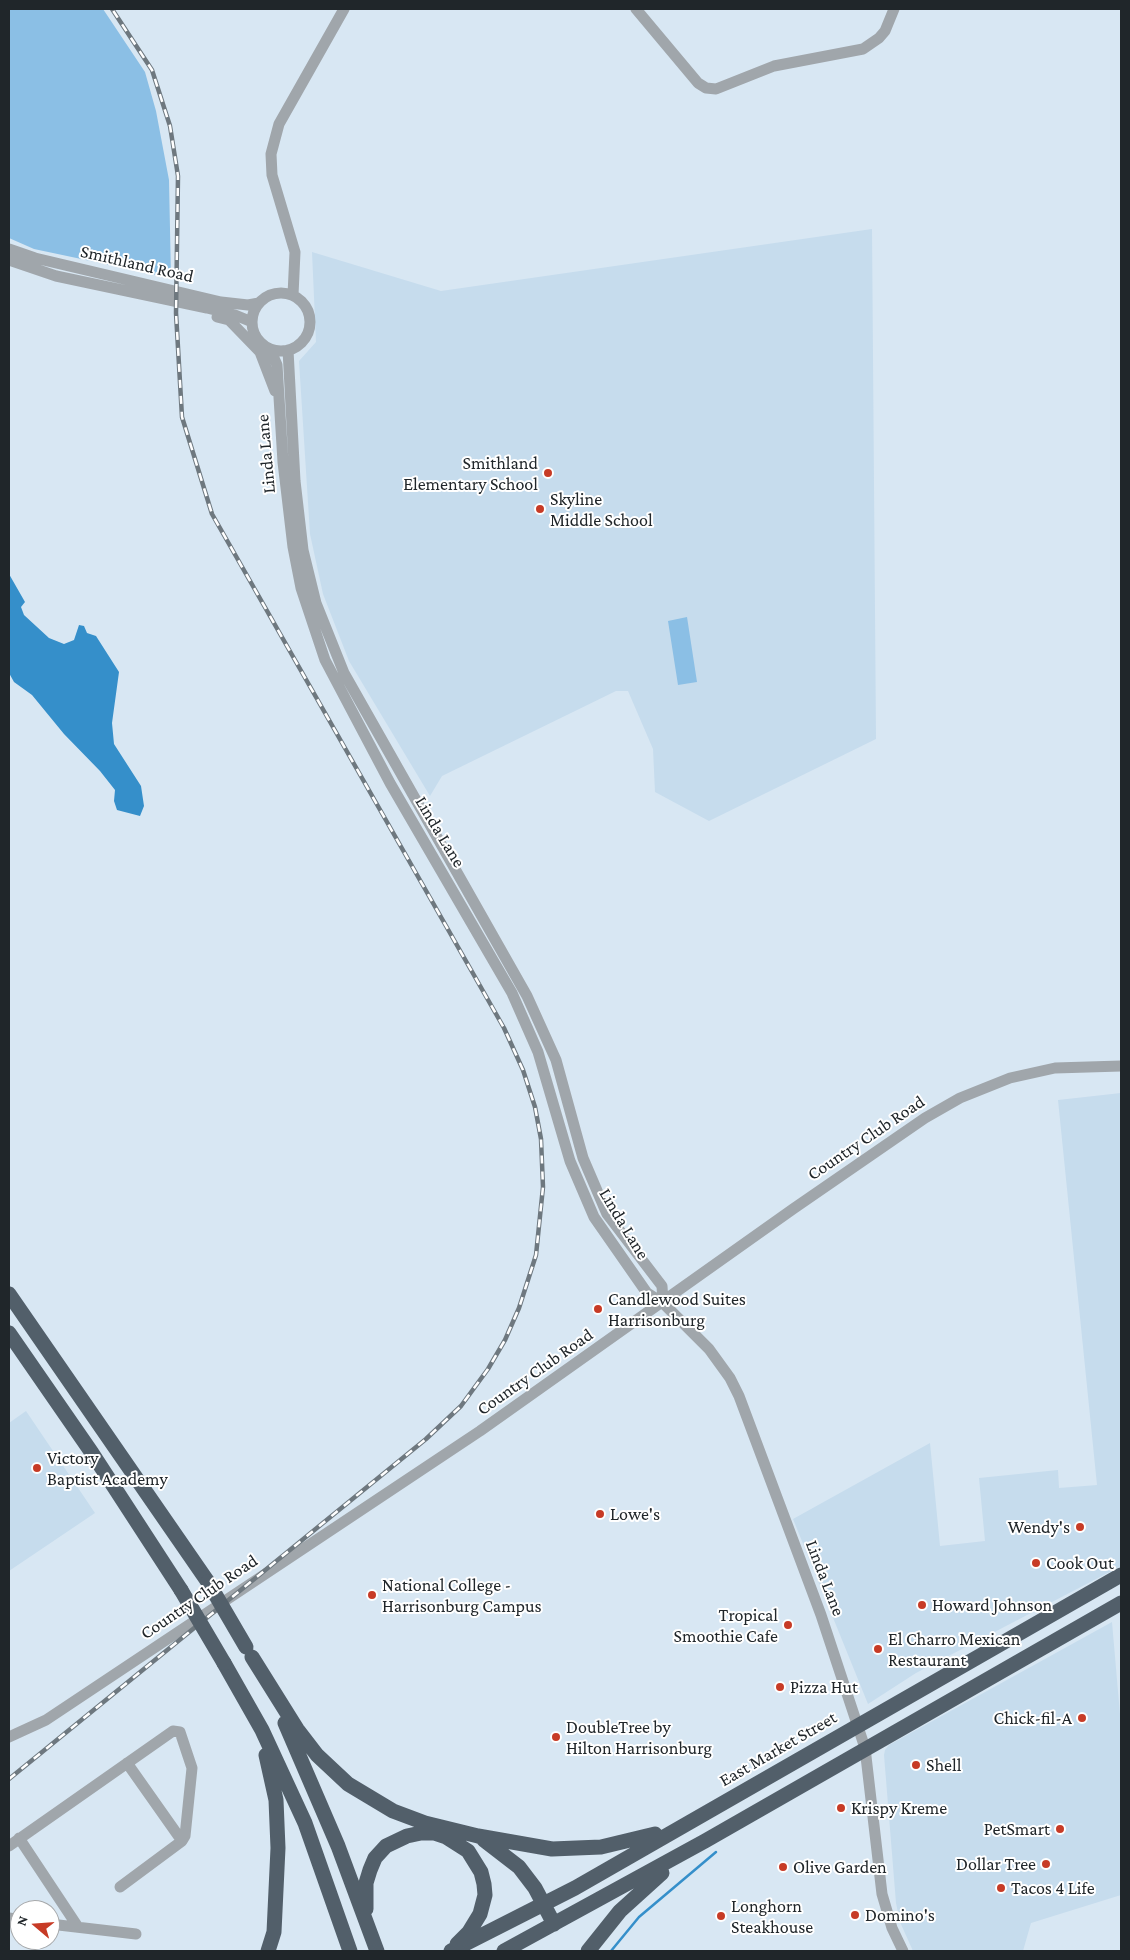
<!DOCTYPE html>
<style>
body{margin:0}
#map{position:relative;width:1130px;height:1960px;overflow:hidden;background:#d8e7f3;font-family:"Crimson Pro",serif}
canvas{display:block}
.frame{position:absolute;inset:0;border:10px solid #20262a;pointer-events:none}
.north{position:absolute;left:10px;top:1900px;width:50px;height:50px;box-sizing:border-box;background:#fff;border:1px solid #a6a8aa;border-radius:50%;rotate:288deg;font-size:14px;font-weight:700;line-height:20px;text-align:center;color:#20262a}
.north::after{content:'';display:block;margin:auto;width:18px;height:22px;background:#c73b26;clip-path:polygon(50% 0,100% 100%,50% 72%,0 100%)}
</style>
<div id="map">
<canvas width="1130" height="1960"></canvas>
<div class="frame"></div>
<div class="north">N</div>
</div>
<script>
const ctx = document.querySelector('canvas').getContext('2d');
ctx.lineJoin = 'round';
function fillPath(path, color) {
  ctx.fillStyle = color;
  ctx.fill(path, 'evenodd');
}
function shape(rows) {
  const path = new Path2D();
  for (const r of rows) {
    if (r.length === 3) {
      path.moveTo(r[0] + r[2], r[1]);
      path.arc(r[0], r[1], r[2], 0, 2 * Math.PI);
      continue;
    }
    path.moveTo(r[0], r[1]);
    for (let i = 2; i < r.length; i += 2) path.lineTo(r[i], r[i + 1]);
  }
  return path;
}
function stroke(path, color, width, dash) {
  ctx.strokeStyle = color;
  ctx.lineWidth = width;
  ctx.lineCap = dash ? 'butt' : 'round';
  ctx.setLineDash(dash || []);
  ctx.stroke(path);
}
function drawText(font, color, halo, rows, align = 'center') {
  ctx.font = font + ' "Crimson Pro",serif';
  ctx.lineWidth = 4;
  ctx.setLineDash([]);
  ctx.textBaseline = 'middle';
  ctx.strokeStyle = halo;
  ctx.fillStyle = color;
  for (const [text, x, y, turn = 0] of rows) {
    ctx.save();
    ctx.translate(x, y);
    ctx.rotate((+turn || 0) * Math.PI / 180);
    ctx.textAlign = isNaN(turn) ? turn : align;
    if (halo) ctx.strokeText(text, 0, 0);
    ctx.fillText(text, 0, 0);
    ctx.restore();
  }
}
fillPath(shape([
 [872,229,876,739,709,821,655,792,653,749,628,691,616,691,442,776,430,796,349,661,323,594,310,534,299,361,316,342,312,252,441,291],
 [1121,1093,1121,1566,916,1673,868,1704,793,1519,930,1443,940,1546,985,1541,979,1478,1058,1470,1059,1488,1097,1485,1058,1100],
 [26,1411,95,1513,9,1571,9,1423],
 [1112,1622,1121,1726,1121,1895,1031,1923,1023,1951,913,1951,900,1922,896,1903,884,1755,885,1750,889,1745]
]), '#c6dced');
fillPath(shape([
 [9,9,103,9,145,72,156,111,169,180,171,278,34,249,9,238],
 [687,617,697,682,678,685,668,621]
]), '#8bbfe5');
fillPath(shape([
 [9,574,25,602,21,607,24,615,49,638,64,644,74,640,79,625,84,626,87,633,96,636,119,672,112,723,114,744,141,786,144,806,140,816,117,810,114,801,115,790,100,771,64,734,32,695,14,682,9,673]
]), '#358fca');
stroke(shape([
 [611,1951,639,1917,716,1852]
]), '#358fca', 2.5);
stroke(shape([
 [636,9,698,83,706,88,716,89,774,66,863,49,879,38,885,31,894,9],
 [9,249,35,258,221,302,248,305,259,303],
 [9,260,56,276,207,308,235,315,252,322],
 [281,322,29],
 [293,295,295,252,272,175,271,154,279,124,344,9],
 [217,317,229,320,260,352,275,391],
 [270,349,277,365,283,462,293,547,301,588,325,660,390,783,512,993,538,1052,570,1161,594,1217,647,1293,663,1303,709,1349,730,1378,739,1396,821,1615,865,1748,882,1894,892,1928,903,1951],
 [288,350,295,481,303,550,316,603,344,673,527,996,556,1060,583,1158,607,1214,662,1286,663,1303],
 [9,1737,46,1720,480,1431,793,1209,925,1118,960,1098,1010,1078,1055,1068,1121,1066],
 [19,1838,78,1927],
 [9,1846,173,1731,180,1732,192,1768,185,1836,182,1841],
 [120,1887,182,1841,127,1763],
 [9,1918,20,1920],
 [50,1924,136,1934]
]), '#a0a6ab', 11);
stroke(shape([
 [9,1294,208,1582],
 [9,1333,92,1453,181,1590],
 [252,1657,297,1729,317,1755,348,1784,393,1811,425,1823,478,1836,552,1849,601,1847,655,1834],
 [224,1663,262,1730,305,1823,350,1951],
 [285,1723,338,1846,377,1951],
 [266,1755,276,1800,278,1848,274,1932,268,1951],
 [484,1840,519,1867,535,1888,554,1924],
 [366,1909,366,1883,370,1870,375,1858,386,1846,407,1836,421,1833,434,1833,446,1837,468,1851,481,1872,484,1884,485,1895,480,1914,469,1932,457,1944],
 [451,1951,575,1888,1121,1575],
 [504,1951,705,1841,1121,1603],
 [588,1951,620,1911,662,1873]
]), '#525f6a', 15);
const rail = shape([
 [9,1779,426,1439,461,1406,488,1369,505,1340,519,1308,536,1255,543,1187,541,1139,535,1107,523,1070,504,1028,212,514,182,417,176,313,178,176,170,126,152,70,112,9]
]);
stroke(rail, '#6e787f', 4.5);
stroke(rail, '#fff', 2.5, [8]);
stroke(shape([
 [208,1582,246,1647],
 [181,1590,224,1663]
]), '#525f6a', 15);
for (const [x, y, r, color] of [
 [548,473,5,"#c73b26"],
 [540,509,5,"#c73b26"],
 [598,1309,5,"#c73b26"],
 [37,1468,5,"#c73b26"],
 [600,1514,5,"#c73b26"],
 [1080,1527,5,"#c73b26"],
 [1036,1563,5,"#c73b26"],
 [372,1595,5,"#c73b26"],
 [922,1605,5,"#c73b26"],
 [788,1625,5,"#c73b26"],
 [878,1649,5,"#c73b26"],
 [780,1687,5,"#c73b26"],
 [1082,1718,5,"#c73b26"],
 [556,1737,5,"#c73b26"],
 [916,1765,5,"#c73b26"],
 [841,1808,5,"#c73b26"],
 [1060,1829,5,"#c73b26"],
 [1046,1864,5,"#c73b26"],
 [783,1867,5,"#c73b26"],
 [1001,1888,5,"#c73b26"],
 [855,1915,5,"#c73b26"],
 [721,1916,5,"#c73b26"]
]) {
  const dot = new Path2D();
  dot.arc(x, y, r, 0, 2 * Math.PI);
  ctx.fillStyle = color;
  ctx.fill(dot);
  stroke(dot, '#fff', 2);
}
drawText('18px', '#20262a', '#fff', [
 ["Smithland Road",137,264,13],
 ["Linda Lane",266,454,-95],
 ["Linda Lane",440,832,59],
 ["Country Club Road",866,1138,-34],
 ["Linda Lane",624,1224,59],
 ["Country Club Road",535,1372,-35],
 ["Linda Lane",825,1578,69],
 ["Country Club Road",199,1597,-34],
 ["East Market Street",778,1749,-30]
]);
drawText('18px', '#20262a', '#fff', [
 ["Smithland",538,463,"right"],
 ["Elementary School",538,484,"right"],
 ["Skyline",550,499],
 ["Middle School",550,520],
 ["Candlewood Suites",608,1299],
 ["Harrisonburg",608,1320],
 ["Victory",47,1458],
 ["Baptist Academy",47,1479],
 ["Lowe's",610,1514],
 ["Wendy's",1070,1527,"right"],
 ["Cook Out",1046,1563],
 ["National College -",382,1585],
 ["Harrisonburg Campus",382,1606],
 ["Howard Johnson",932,1605],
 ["Tropical",778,1615,"right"],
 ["Smoothie Cafe",778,1636,"right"],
 ["El Charro Mexican",888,1639],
 ["Restaurant",888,1660],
 ["Pizza Hut",790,1687],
 ["Chick-fil-A",1072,1718,"right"],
 ["DoubleTree by",566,1727],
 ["Hilton Harrisonburg",566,1748],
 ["Shell",926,1765],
 ["Krispy Kreme",851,1808],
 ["PetSmart",1050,1829,"right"],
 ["Dollar Tree",1036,1864,"right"],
 ["Olive Garden",793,1867],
 ["Tacos 4 Life",1011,1888],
 ["Longhorn",731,1906],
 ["Steakhouse",731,1927],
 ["Domino's",865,1915]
], 'left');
</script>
